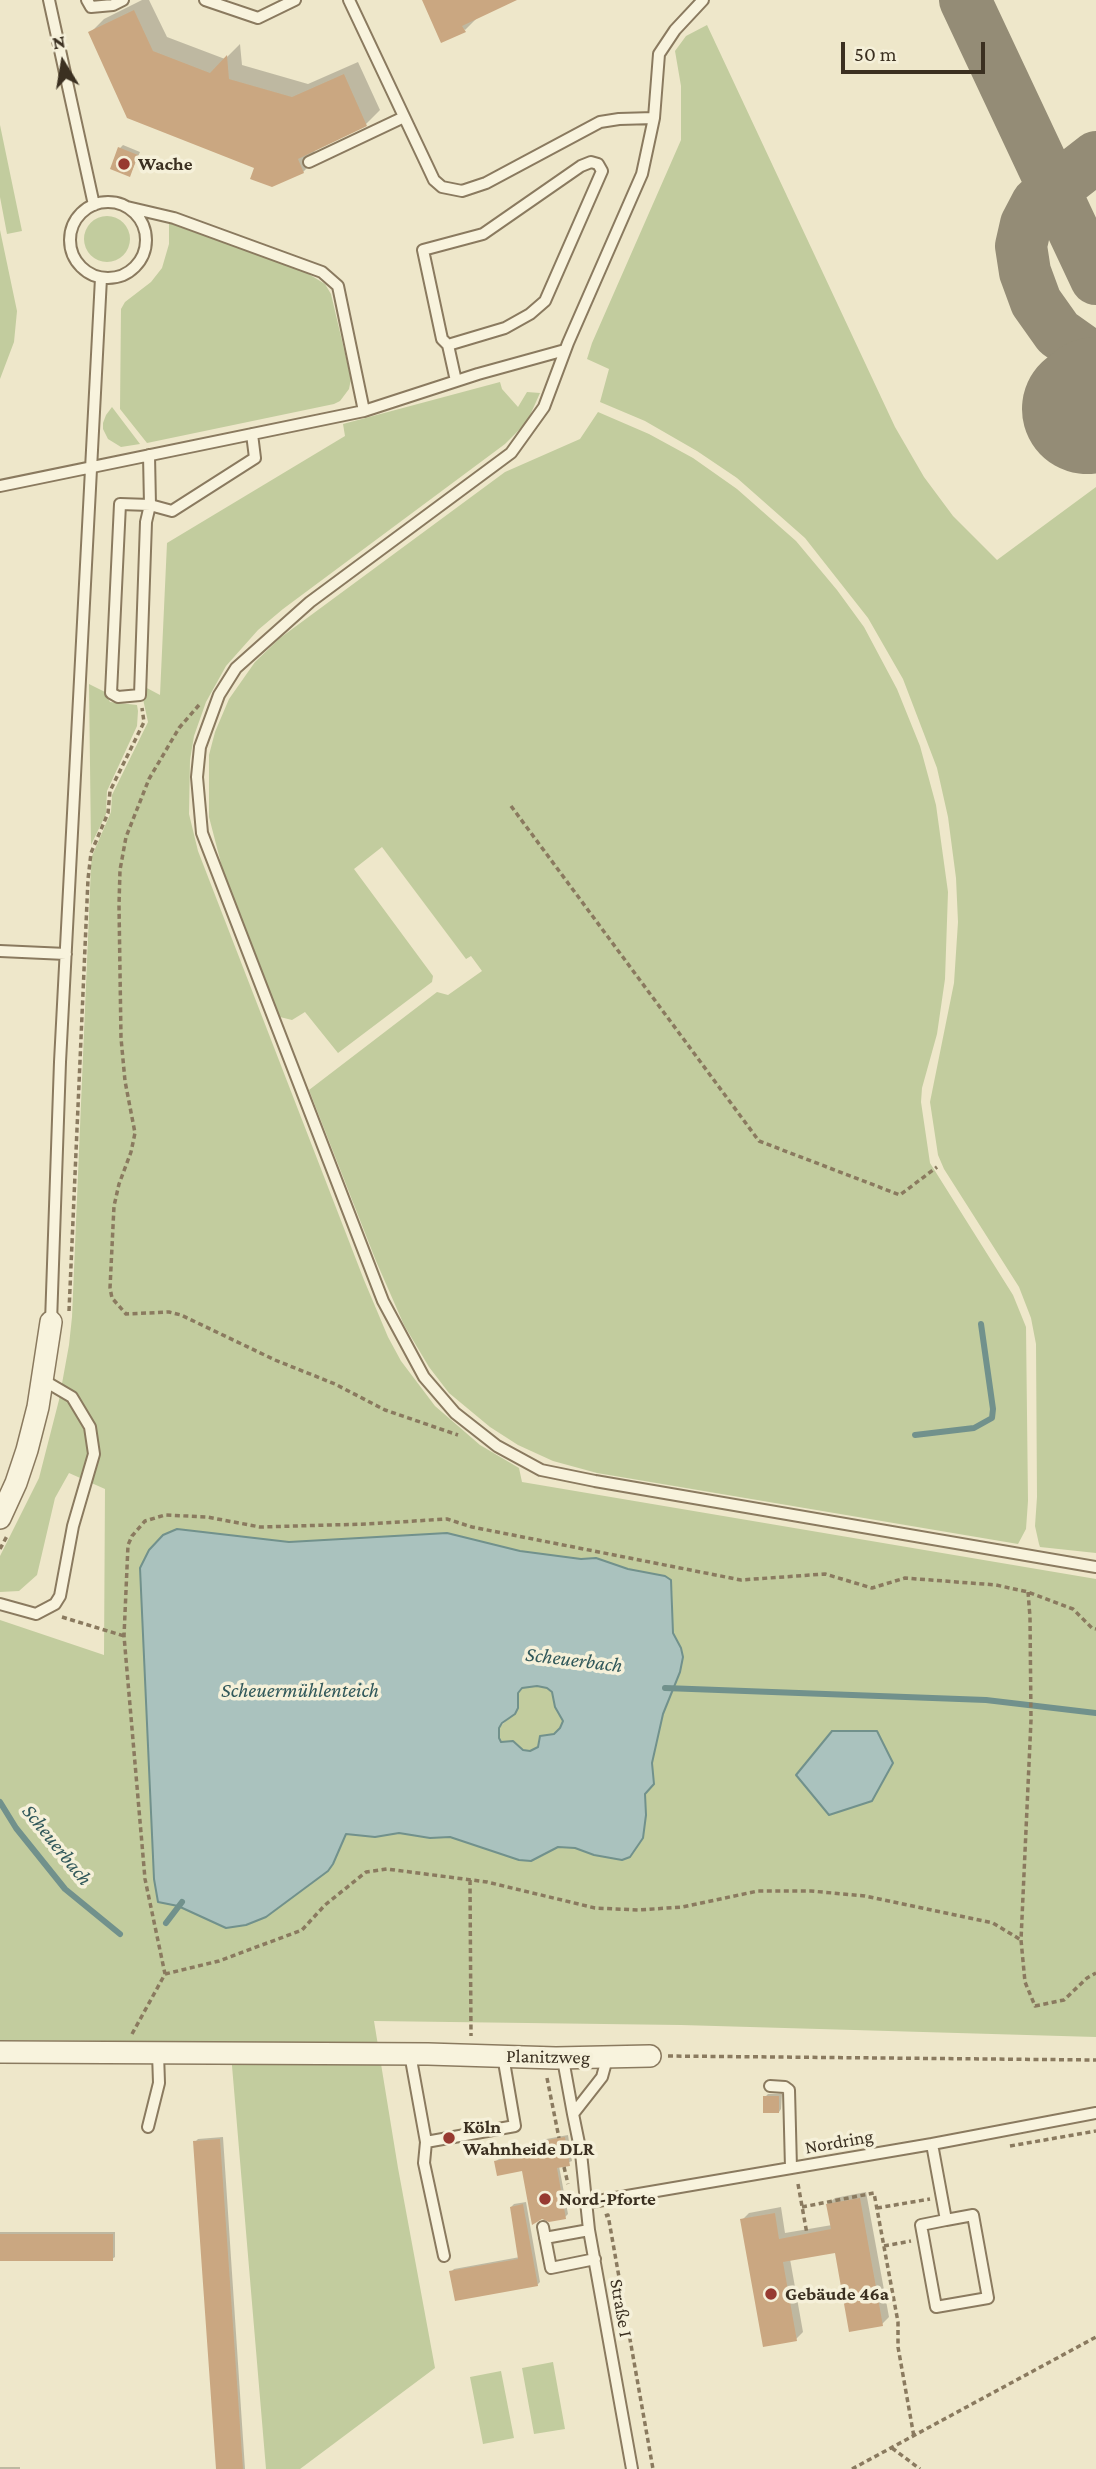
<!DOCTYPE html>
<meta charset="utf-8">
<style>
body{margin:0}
#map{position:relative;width:1096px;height:2469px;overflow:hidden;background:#eee7ca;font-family:"Crimson Pro",serif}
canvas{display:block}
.north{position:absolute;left:28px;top:28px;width:70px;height:70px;-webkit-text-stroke:5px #f5f0d9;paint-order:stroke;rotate:349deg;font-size:19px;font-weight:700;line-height:28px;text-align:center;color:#3b3021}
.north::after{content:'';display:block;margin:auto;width:24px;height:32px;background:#3b3021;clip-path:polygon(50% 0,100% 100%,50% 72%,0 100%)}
.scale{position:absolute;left:841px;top:42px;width:144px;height:32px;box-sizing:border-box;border:4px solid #3b3021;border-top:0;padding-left:9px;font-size:21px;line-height:24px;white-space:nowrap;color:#3b3021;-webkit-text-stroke:5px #f5f0d9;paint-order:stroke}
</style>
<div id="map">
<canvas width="1096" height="2469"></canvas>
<div class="north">N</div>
<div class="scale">50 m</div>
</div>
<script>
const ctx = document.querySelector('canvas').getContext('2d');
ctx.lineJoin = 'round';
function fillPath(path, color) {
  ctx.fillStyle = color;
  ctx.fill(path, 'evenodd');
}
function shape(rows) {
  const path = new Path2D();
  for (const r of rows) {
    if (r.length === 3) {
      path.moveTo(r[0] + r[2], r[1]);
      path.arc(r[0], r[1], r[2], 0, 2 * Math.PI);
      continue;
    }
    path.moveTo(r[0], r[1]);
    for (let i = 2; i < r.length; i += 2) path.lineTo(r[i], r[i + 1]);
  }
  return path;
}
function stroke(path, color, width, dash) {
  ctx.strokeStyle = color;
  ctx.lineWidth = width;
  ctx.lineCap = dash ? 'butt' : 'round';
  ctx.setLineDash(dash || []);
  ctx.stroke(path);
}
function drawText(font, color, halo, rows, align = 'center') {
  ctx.font = font + ' "Crimson Pro",serif';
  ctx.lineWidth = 7;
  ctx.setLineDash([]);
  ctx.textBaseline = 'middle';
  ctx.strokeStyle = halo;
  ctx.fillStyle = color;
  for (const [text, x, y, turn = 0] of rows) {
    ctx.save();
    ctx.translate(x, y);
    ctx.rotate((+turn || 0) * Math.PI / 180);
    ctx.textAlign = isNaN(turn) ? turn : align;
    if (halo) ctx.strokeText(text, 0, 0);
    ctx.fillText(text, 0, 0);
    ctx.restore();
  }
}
fillPath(shape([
 [707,25,895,427,924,477,953,516,997,560,1096,487,1096,1553,1040,1547,1039,1544,1035,1526,1037,1497,1036,1344,1031,1318,1019,1287,944,1169,938,1155,930,1102,954,983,958,922,956,878,948,817,937,768,903,679,868,618,805,538,737,478,697,451,645,421,600,402,609,369,587,359,592,343,681,140,681,86,675,51,686,36],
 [0,125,22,231,7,234,0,197],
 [107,239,23],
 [169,223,307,273,325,284,331,294,351,379,349,389,340,401,334,404,147,443,120,409,121,309,125,302,151,282,162,268,169,244],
 [0,230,17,311,14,342,0,379],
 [500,382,502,389,518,407,527,392,540,393,527,422,505,444,283,609,258,630,226,666,206,702,194,736,190,760,189,814,198,851,364,1280,388,1337,401,1361,435,1406,480,1445,519,1468,522,1482,1096,1579,1096,2037,681,2025,374,2021,398,2168,435,2368,300,2469,266,2469,230,2042,0,2040,0,1620,104,1655,105,1489,69,1473,55,1498,37,1575,19,1591,0,1592,0,1556,39,1478,59,1400,69,1345,72,1317,91,866,92,856,111,812,112,795,148,722,143,699,145,687,160,695,167,543,345,436,343,424],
 [447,1533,520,1551,581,1559,596,1558,628,1569,665,1576,672,1587,673,1633,680,1672,663,1714,652,1763,654,1780,645,1794,646,1815,643,1838,630,1857,622,1860,594,1855,575,1848,558,1847,540,1857,519,1860,450,1837,430,1838,399,1833,375,1837,346,1834,328,1871,266,1917,246,1925,226,1928,178,1906,158,1902,154,1879,140,1568,149,1550,163,1535,289,1542],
 [112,407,140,444,121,447,108,439,103,429,103,423,106,415],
 [598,412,649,434,693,458,737,489,796,541,837,590,864,627,897,689,920,746,936,805,948,892,945,979,937,1034,922,1088,921,1102,930,1163,1013,1295,1026,1327,1028,1501,1026,1529,1018,1544,597,1473,553,1461,518,1445,490,1427,449,1393,429,1367,404,1325,376,1261,309,1090,437,992,448,995,482,971,471,956,466,959,382,847,354,869,433,976,432,982,338,1053,305,1012,292,1020,280,1017,222,867,209,817,209,755,215,732,229,699,255,662,280,638,505,472,580,439],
 [89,684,105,692,110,702,137,705,138,711,137,726,107,791,106,814,91,845],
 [537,1686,547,1688,552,1692,563,1721,560,1728,554,1734,539,1738,538,1747,530,1751,523,1750,513,1741,501,1742,499,1739,499,1728,518,1708,518,1693,522,1688],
 [553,2362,565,2429,534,2434,522,2368],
 [501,2371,514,2438,483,2444,470,2377]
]), '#c2cc9e');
const water = shape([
 [177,1529,289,1542,447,1533,520,1551,581,1559,596,1558,628,1569,665,1576,671,1580,673,1633,681,1648,683,1657,680,1672,663,1714,652,1763,654,1784,645,1794,646,1815,643,1838,630,1857,622,1860,594,1855,575,1848,558,1847,531,1861,519,1860,450,1837,430,1838,399,1833,375,1837,346,1834,333,1864,328,1871,266,1917,246,1925,226,1928,178,1906,158,1902,154,1879,140,1568,149,1550,163,1535,177,1529],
 [537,1686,547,1688,552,1692,555,1707,563,1721,560,1728,554,1734,540,1736,538,1747,530,1751,523,1750,513,1741,501,1742,499,1738,499,1728,502,1723,515,1714,518,1708,518,1693,522,1688,537,1686],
 [832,1731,877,1731,893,1763,872,1801,829,1815,796,1775,832,1731]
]);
fillPath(water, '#aac2be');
stroke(water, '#71918c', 2);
fillPath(shape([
 [142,0,149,0,167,37,225,59,240,44,242,65,308,84,358,62,380,110,366,124,314,150,317,158,303,172,257,167,90,33,104,19],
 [424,0,513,0,479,16,465,30],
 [123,145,140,152,130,175,120,148],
 [768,2094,782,2094,781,2109,779,2112,765,2097],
 [568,2135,572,2161,559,2166,568,2214,565,2217,524,2169,496,2161,499,2159,540,2152,538,2143,541,2140],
 [223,2137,245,2469,218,2469,195,2142,198,2139],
 [866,2192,889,2317,882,2324,836,2251,790,2259,803,2332,796,2339,742,2220,749,2213,781,2207,785,2233,832,2225,828,2204,835,2198],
 [526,2202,540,2282,537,2285,451,2272,454,2269,520,2257,511,2207,514,2204],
 [0,2232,115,2232,115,2257,112,2259,0,2259],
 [0,2467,20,2467,20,2469,0,2469]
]), '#0003');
stroke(shape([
 [915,1435,974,1428,992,1418,993,1409,981,1324],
 [665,1688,986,1700,1096,1713],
 [0,1802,16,1828,65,1889,120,1934],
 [166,1923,182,1902]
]), '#71918c', 6);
stroke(shape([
 [965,0,1096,279],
 [1096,157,1037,203,1026,224,1021,246,1025,272,1036,302,1058,333,1096,360]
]), '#948c76', 52);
stroke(shape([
 [1087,409,1096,402]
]), '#948c76', 130);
fillPath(shape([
 [422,0,517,0,462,26,466,32,441,43],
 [134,10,153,51,210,73,227,55,229,79,292,97,344,74,367,126,298,159,304,173,272,187,250,179,254,168,127,118,88,32],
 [118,147,138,155,130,177,110,169],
 [763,2096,779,2096,779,2113,763,2113],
 [565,2137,570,2166,557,2168,566,2219,549,2222,542,2219,532,2225,522,2171,497,2176,494,2161,538,2153,536,2142],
 [220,2139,243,2469,216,2469,193,2141],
 [860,2198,883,2326,849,2332,835,2253,783,2262,797,2341,763,2347,740,2219,775,2213,779,2239,831,2229,826,2204],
 [523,2204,538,2286,455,2301,449,2271,518,2259,510,2207],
 [0,2234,113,2234,113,2261,0,2261]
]), '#caa781');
const lane = shape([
 [49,0,94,205],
 [87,0,91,7,113,5,123,0],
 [205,0,258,18,295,0],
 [349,0,426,163,434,180,442,187,462,191,486,183,600,122,619,119,654,118],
 [703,0,675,30,659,54,654,118,642,174,568,343,544,407,511,453,310,602,236,668,219,695,200,747,197,777,202,833,383,1301,424,1377,455,1413,497,1446,541,1470,595,1481,1096,1567],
 [309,162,404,117],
 [108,240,38],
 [448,345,442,339,423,250,483,234,581,166,591,162,598,164,602,171,545,301,530,314,505,328,448,345,456,381],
 [364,411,478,374,565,350],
 [149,455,150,505,146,522,140,695,118,697,111,693,120,504,150,505,172,511,255,458,252,434],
 [0,486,364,411,338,286,322,272,174,218,127,207],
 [0,951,66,954],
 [51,1322,60,1062,101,278],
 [0,1604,36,1614,55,1604,60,1596,73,1526,94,1454,90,1427,72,1397,43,1380],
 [410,2054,426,2142,515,2126,503,2056],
 [556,2058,564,2065,573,2114,581,2153,589,2230,632,2469],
 [770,2086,785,2087,789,2090,791,2168],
 [573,2114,602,2077,605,2066,598,2057],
 [148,2127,159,2083,158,2053],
 [426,2142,424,2163,444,2256],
 [932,2144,946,2220,921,2225,936,2307,988,2298,973,2215,946,2220],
 [586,2203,932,2144,1096,2113],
 [543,2227,551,2268,595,2259],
 [545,2238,589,2230]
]);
const street = shape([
 [0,1518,16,1483,27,1450,38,1407,51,1322],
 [0,2052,428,2054,556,2058,650,2056]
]);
stroke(lane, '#8a7a5f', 14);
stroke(street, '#8a7a5f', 24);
stroke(shape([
 [199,705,179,728,149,779,126,837,120,870,119,905,121,1038,125,1081,135,1133,131,1152,119,1184,114,1206,110,1288,112,1298,126,1314,169,1312,181,1315,275,1360,335,1384,385,1410,458,1435],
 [511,806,759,1141,900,1195,937,1167],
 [69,1311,88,879,91,853,108,813,110,791,144,722,142,708],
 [0,1549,7,1536],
 [1028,1592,1030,1617,1031,1720,1021,1940,1025,1982,1035,2006,1064,2000,1087,1978,1096,1973],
 [62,1617,124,1636],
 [470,1880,471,2036],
 [165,1974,219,1961,302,1930,325,1905,366,1872,387,1869,487,1882,595,1908,638,1910,682,1907,758,1891,811,1891,865,1896,993,1923,1021,1940],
 [132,2034,165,1974,145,1879,124,1636,128,1545,132,1536,145,1521,165,1515,207,1517,260,1527,366,1524,447,1519,472,1527,741,1580,825,1574,872,1588,905,1578,996,1585,1028,1592,1073,1609,1092,1628,1096,1629],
 [668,2056,1096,2060],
 [547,2078,559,2138],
 [1010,2146,1096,2131],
 [564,2167,568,2184],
 [798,2184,807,2234],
 [802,2207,874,2193,898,2322,898,2347,914,2437],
 [877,2208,930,2199],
 [605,2216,608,2215,653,2469],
 [884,2246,911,2241],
 [892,2448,920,2469],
 [852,2469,1096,2337]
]), '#8a7a5f', 3.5, [5, 3.5]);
stroke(lane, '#f8f3dd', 10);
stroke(street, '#f8f3dd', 21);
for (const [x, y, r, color] of [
 [124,164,7,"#973a31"],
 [449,2138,7,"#973a31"],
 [545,2199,7,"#973a31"],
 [771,2294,7,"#973a31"]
]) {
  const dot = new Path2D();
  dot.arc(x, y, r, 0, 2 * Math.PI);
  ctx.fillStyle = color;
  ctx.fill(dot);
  stroke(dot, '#f5f0d9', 2.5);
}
drawText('bold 19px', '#3b3021', '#f5f0d9', [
 ["Wache",138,164],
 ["Köln",463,2127],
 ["Wahnheide DLR",463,2149],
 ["Nord-Pforte",559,2199],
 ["Gebäude 46a",785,2294]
], 'left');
drawText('19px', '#3b3021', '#f5f0d9', [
 ["Planitzweg",548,2057,1],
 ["Nordring",839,2142,-10],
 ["Straße I",621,2308,80]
]);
drawText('italic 21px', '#31585a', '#f5f0d9', [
 ["Scheuerbach",574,1660,7],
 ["Scheuermühlenteich",300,1691],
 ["Scheuerbach",57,1845,51]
]);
</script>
